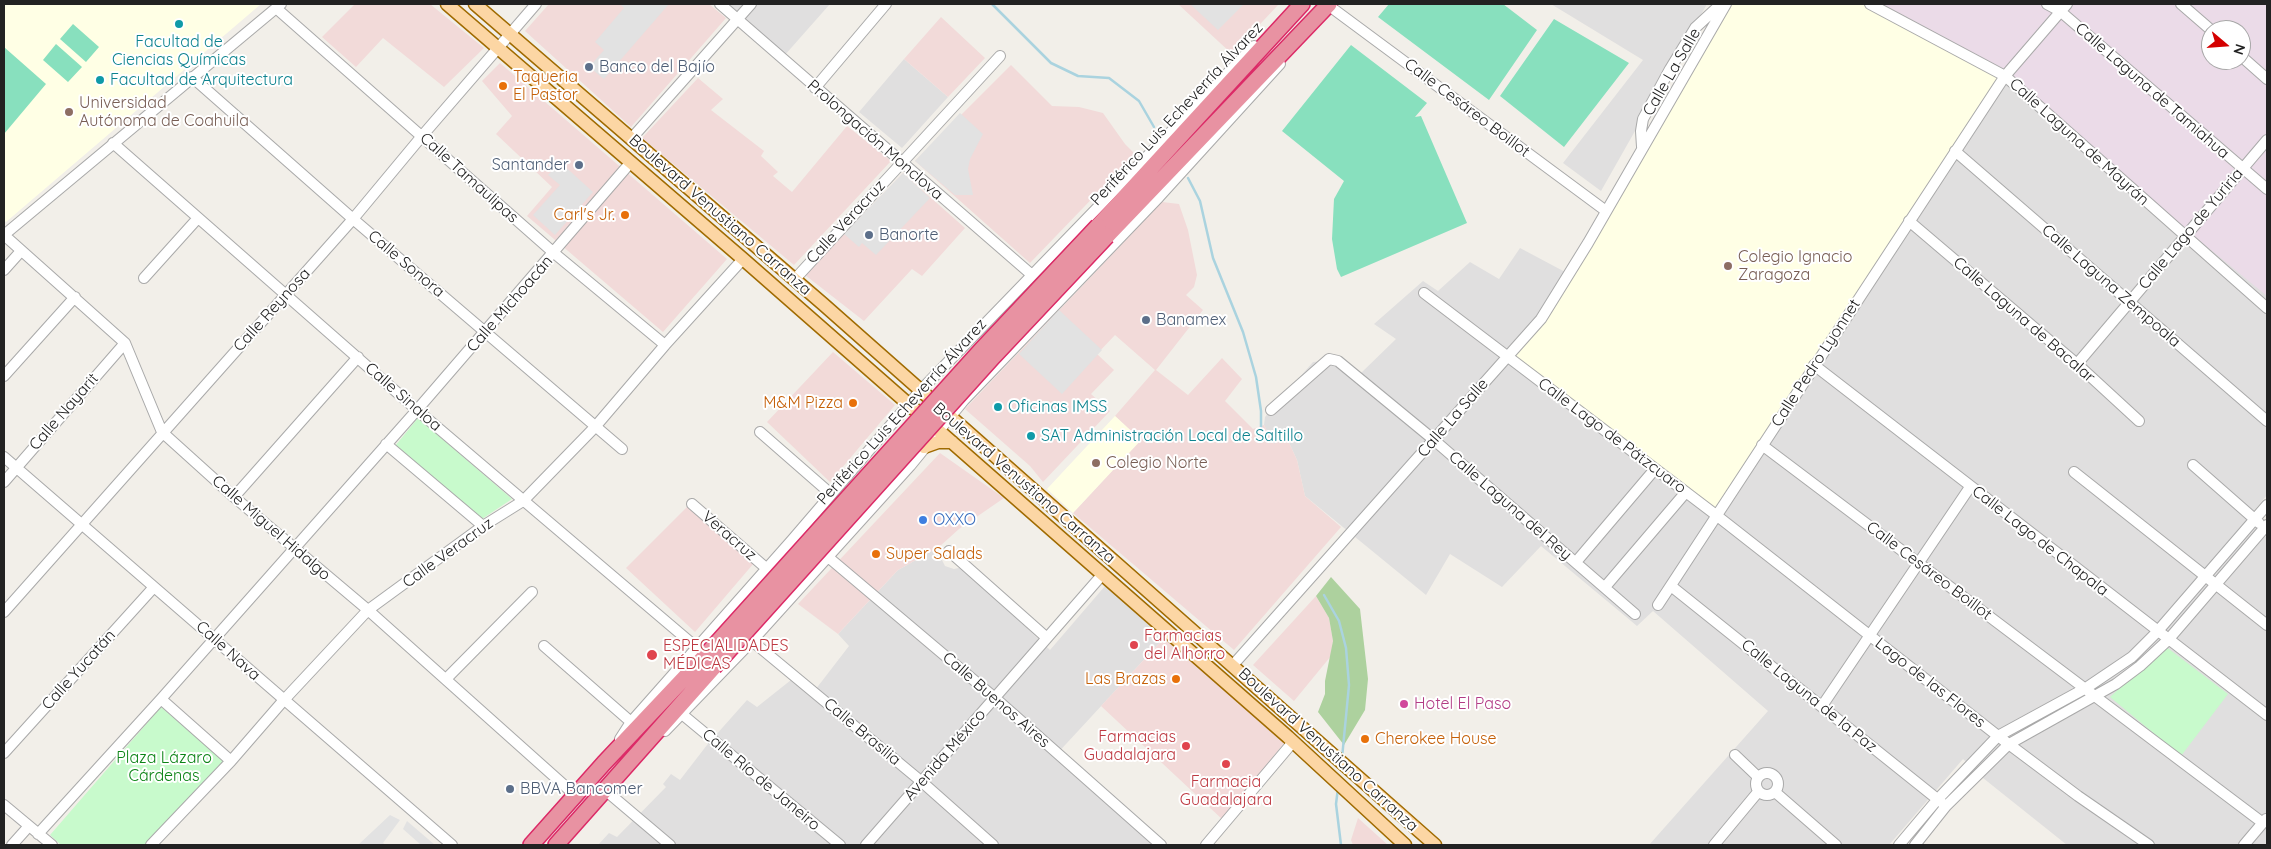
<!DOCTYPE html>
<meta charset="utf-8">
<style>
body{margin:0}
#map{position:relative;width:2271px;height:849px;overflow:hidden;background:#f2efe9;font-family:Quicksand,sans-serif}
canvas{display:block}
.frame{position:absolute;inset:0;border:5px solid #222;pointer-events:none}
.north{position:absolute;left:2201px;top:20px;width:50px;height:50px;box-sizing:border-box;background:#fff;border:1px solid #a7a7a7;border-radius:50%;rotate:108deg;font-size:14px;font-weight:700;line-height:20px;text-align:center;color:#222}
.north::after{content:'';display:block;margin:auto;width:18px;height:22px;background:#d40000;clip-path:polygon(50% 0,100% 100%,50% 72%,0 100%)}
</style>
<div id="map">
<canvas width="2271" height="849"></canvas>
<div class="frame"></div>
<div class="north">N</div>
</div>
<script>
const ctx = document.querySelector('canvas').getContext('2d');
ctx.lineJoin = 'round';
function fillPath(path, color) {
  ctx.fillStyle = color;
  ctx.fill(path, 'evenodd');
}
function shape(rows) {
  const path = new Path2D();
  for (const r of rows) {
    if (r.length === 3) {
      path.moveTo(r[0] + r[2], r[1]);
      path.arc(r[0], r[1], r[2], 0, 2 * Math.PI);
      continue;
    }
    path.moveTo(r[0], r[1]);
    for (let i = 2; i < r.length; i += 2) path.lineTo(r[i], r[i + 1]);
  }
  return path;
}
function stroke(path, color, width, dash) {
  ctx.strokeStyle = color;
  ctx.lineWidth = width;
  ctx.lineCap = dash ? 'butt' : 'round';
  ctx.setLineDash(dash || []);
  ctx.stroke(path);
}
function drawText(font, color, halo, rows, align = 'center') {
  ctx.font = font + ' Quicksand,sans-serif';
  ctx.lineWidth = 4;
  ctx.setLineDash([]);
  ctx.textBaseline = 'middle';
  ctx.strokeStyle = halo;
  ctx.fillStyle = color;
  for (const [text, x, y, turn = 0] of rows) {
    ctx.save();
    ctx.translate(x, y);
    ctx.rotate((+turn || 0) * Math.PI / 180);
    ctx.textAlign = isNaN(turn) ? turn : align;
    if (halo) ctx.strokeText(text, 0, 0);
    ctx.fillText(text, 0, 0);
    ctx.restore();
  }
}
fillPath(shape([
 [723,4,830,4,784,56],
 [1551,4,1707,4,1601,191,1563,163,1643,60],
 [904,59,948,97,902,148,859,112],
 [2005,76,2267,295,2267,495,2247,519,2267,538,2267,845,2067,845,1983,778,1963,759,1889,845,1649,845,1768,711,1653,611,1637,626,1541,546,1502,587,1450,554,1426,595,1305,496,1297,460,1285,434,1274,445,1264,425,1265,417,1313,362,1333,360,1361,373,1396,339,1374,324,1423,281,1438,291,1470,262,1499,279,1520,248,1567,273],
 [939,547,939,554,945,566,954,569,963,567,1050,650,1105,586,1165,637,1054,757,1154,845,598,845,609,833,617,837,666,787,663,784,671,774,680,780,707,745,747,700,757,707,791,680,812,694,849,646,838,634,898,570]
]), '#e0dfdf');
fillPath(shape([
 [355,4,430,4,484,48,444,87,383,38,356,67,322,37],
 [549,4,709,4,726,18,631,127,525,31],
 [1178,4,1279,4,1232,54],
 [941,17,985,58,948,97,904,59],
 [500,63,727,259,663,332,527,216,552,187,496,134,512,116,482,81],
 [1011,65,1052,106,1079,107,1103,113,1125,144,1135,154,1030,263,915,161],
 [698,78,723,99,711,110,764,151,761,156,778,172,773,176,792,192,847,126,891,161,794,265,642,138],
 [903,173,965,228,922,276,912,269,864,321,805,275],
 [1162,202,1179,204,1188,230,1197,275,1194,287,1186,295,1203,310,1156,370,1188,395,1222,358,1242,379,1225,401,1253,429,1264,425,1274,444,1285,434,1297,460,1305,496,1341,527,1234,650,1073,513,1141,440,1115,416,1155,370,1115,335,1097,354,1114,370,1091,394,1110,411,1043,482,1030,466,965,409],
 [833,352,895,405,830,482,767,422],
 [940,453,1004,498,959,529,939,547,898,570,838,634,798,604],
 [690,504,754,563,695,632,626,568],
 [1316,596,1329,618,1333,641,1331,656,1294,701,1253,665],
 [1165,637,1284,743,1223,820,1101,706],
 [1358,818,1388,845,1353,845,1351,840]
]), '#f2dad9');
fillPath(shape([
 [1869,4,2267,4,2267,296,2004,80],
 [2211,30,2241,30,2241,60,2211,60]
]), '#ebdbe8');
fillPath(shape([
 [4,4,261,4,6,222,4,220],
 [1731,4,1866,4,2005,76,1716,515,1507,357,1543,317,1610,215],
 [1115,416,1141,440,1073,513,1047,489]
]), '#ffffe5');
fillPath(shape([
 [1331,577,1360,609,1368,679,1365,710,1344,745,1318,712,1325,694,1325,681,1333,641,1329,618,1316,596]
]), '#add19e');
fillPath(shape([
 [418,418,512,499,482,519,395,446],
 [2165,646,2228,694,2181,756,2110,697],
 [161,707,225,762,149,845,61,845,50,835]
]), '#c8facc');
fillPath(shape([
 [1389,4,1503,4,1537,30,1489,100,1378,17],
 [1554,19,1629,63,1564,147,1500,96],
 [73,24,99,47,86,62,60,39],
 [56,44,82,67,68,82,43,60],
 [1351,45,1427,103,1415,117,1421,116,1467,223,1341,277,1337,269,1332,239,1334,199,1344,181,1282,131],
 [4,47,46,84,4,134]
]), '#88e0be');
fillPath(shape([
 [620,4,669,4,604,79,589,67,604,50,595,42,624,8],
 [1190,4,1244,4,1218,30],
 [960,113,983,134,970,159,968,169,973,195,955,195,915,161],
 [560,162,593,192,555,235,533,215,560,185,548,175],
 [903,173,930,198,876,255,862,243,859,247,844,234],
 [1059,310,1102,350,1062,394,1019,354],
 [390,815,400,820,383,843,386,845,358,845],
 [407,821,435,845,421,845,403,829]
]), '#e2e2e2');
stroke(shape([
 [992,4,1051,63,1078,76,1109,78,1139,101,1154,127],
 [1188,178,1200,201,1213,258,1243,332,1256,377,1261,411,1261,430],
 [1324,595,1339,621,1346,648,1349,685,1342,758],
 [1338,788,1336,804,1341,845]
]), '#aad3df', 2.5);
const minor = shape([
 [281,4,4,235,125,343,162,432,234,497,368,610,575,795],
 [720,4,1032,275],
 [1870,4,2005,76,2267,308],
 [2047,4,2060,11,2267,189],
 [2181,4,2211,30],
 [1328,5,1606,211],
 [276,8,554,253,665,345],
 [2241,56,2267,79],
 [192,77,353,219,622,449],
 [815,88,886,4],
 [631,139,751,4],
 [113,143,417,410,696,647],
 [1642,147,1641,131,1643,119,1670,69,1695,28,1721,4],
 [1955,151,2267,421],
 [1909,221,2077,364,2139,421],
 [4,270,21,251],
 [144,278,198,218],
 [795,279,1000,56],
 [1424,293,1716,515,1998,736,2078,796,2149,845],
 [2077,364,2267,140],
 [1814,365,2267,715],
 [4,376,75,297],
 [1271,410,1329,359,1338,361,1434,440,1635,614],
 [760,432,831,494],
 [386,444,483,526],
 [1762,445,2263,823],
 [4,457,452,845],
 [2193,465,2259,523],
 [2074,472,2267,625],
 [4,482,125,343],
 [234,497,358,357],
 [692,504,766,568],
 [949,551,1047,638],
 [828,557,995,698,1161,845],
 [1576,562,1655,469],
 [1671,586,1941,802],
 [1605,587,1686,492],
 [1658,605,2005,76,2067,4],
 [4,612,353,219,422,136,536,4],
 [752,641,922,782,993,845],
 [544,646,631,722],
 [1233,665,1541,319,1588,243,1726,4],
 [446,679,532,592],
 [161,699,231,761],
 [1822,706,1970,487],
 [683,715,840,845],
 [665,731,752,641,910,466,964,400,1159,197,1280,64],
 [620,739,631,722,792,540,920,391,1254,46],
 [4,753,154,587],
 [1735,755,1758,777],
 [1767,784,11],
 [605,790,670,845],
 [1775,792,1836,845],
 [4,805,52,845],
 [38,834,161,699,417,410,631,162],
 [12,845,29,826],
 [151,845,231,761,283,701,368,610,483,526,523,501,595,427,665,345,743,259],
 [866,845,1102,575],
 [1206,845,1293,742],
 [1714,845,1758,792],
 [1899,845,1937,800,1998,736,2086,688,2132,657,2157,632,2267,505],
 [1915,845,1946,806,2009,744,2116,684,2140,666,2168,640,2267,525],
 [2244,845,2266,819]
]);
const major = shape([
 [447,4,743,259,1288,737,1405,845],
 [475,4,823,304,1435,845],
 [924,447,938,442,952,442]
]);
const highway = shape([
 [1098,226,1302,4],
 [1107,236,1329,4],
 [531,845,604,763,705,656],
 [556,845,714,667]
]);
stroke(minor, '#a9a9a9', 12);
stroke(major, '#a06b00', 15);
stroke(highway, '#dc2a67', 18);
stroke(minor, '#fff', 10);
stroke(major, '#fcd6a4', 12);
stroke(highway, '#e892a2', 15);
const highwayBridge = shape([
 [705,656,982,349,1098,226],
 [714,667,994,356,1107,236]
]);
stroke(highwayBridge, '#dc2a67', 18, []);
stroke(highwayBridge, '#e892a2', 15);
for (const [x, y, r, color] of [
 [179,24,5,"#0f9aa8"],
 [589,67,5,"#5c6f8a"],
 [100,80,5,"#0f9aa8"],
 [503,86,5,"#e8710a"],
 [69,112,5,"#8d6e63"],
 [579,165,5,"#5c6f8a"],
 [625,215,5,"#e8710a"],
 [869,235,5,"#5c6f8a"],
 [1728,266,5,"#8d6e63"],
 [1146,320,5,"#5c6f8a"],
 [853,403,5,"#e8710a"],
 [998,407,5,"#0f9aa8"],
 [1031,436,5,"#0f9aa8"],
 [1096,463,5,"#8d6e63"],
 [923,520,5,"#3f7fe0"],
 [876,554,5,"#e8710a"],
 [1134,645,5,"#e0444e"],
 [652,655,6,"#e0444e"],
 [1176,679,5,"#e8710a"],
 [1404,704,5,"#d1479c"],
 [1365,739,5,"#e8710a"],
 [1186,746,5,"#e0444e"],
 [1226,764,5,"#e0444e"],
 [510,789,5,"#5c6f8a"]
]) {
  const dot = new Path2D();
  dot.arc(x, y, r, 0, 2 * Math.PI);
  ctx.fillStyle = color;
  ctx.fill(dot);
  stroke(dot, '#fff', 2);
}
drawText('16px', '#0d838f', '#fff', [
 ["Facultad de",179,42,"center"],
 ["Ciencias Químicas",179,60,"center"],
 ["Facultad de Arquitectura",110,80],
 ["Oficinas IMSS",1008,407],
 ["SAT Administración Local de Saltillo",1041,436]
], 'left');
drawText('16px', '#4e5e75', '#fff', [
 ["Banco del Bajío",599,67],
 ["Santander",569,165,"right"],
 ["Banorte",879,235],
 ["Banamex",1156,320],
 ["BBVA Bancomer",520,789]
], 'left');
drawText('16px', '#222', '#fff', [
 ["Calle La Salle",1672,72,-60],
 ["Calle Laguna de Tamiahua",2152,91,41],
 ["Calle Cesáreo Boillot",1467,108,37],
 ["Periférico Luis Echeverría Álvarez",1177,114,-47],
 ["Prolongación Monclova",875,140,41],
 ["Calle Laguna de Mayrán",2079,142,42],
 ["Calle Tamaulipas",469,178,42],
 ["Boulevard Venustiano Carranza",720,215,41],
 ["Calle Veracruz",846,222,-47],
 ["Calle Lago de Yuriria",2191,229,-50],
 ["Calle Sonora",406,264,40],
 ["Calle Laguna Zempoala",2111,286,41],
 ["Calle Michoacán",510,304,-49],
 ["Calle Reynosa",272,310,-48],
 ["Calle Laguna de Bacalar",2024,320,41],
 ["Calle Pedro Lyonnet",1816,363,-57],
 ["Calle Sinaloa",403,397,41],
 ["Calle Nayarit",64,412,-49],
 ["Periférico Luis Echeverría Álvarez",902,412,-48],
 ["Calle La Salle",1453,418,-49],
 ["Calle Lago de Pátzcuaro",1612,436,37],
 ["Boulevard Venustiano Carranza",1024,483,41],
 ["Calle Laguna del Rey",1510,506,41],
 ["Calle Miguel Hidalgo",271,528,41],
 ["Veracruz",729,536,41],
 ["Calle Lago de Chapala",2040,541,38],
 ["Calle Veracruz",448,553,-36],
 ["Calle Cesáreo Boillot",1929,571,37],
 ["Calle Nava",228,651,42],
 ["Calle Yucatán",79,670,-48],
 ["Lago de las Flores",1930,683,38],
 ["Calle Laguna de la Paz",1809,696,39],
 ["Calle Buenos Aires",996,700,41],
 ["Calle Brasilia",862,732,40],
 ["Boulevard Venustiano Carranza",1328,750,42],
 ["Avenida México",945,755,-49],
 ["Calle Río de Janeiro",761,780,40]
]);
drawText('16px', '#c56008', '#fff', [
 ["Taqueria",513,77],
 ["El Pastor",513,95],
 ["Carl's Jr.",615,215,"right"],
 ["M&M Pizza",843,403,"right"],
 ["Super Salads",886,554],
 ["Las Brazas",1166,679,"right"],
 ["Cherokee House",1375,739]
], 'left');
drawText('16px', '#785e54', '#fff', [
 ["Universidad",79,103],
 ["Autónoma de Coahuila",79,121],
 ["Colegio Ignacio",1738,257],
 ["Zaragoza",1738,275],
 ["Colegio Norte",1106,463]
], 'left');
drawText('16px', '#366cbe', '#fff', [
 ["OXXO",933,520]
], 'left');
drawText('16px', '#be3a42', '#fff', [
 ["Farmacias",1144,636],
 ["del Alhorro",1144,654],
 ["ESPECIALIDADES",663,646],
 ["MÉDICAS",663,664],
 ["Farmacias",1176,737,"right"],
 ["Guadalajara",1176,755,"right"],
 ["Farmacia",1226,782,"center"],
 ["Guadalajara",1226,800,"center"]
], 'left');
drawText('16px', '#b23c85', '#fff', [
 ["Hotel El Paso",1414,704]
], 'left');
drawText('16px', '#0c8416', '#fff', [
 ["Plaza Lázaro",164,758],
 ["Cárdenas",164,776]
]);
</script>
